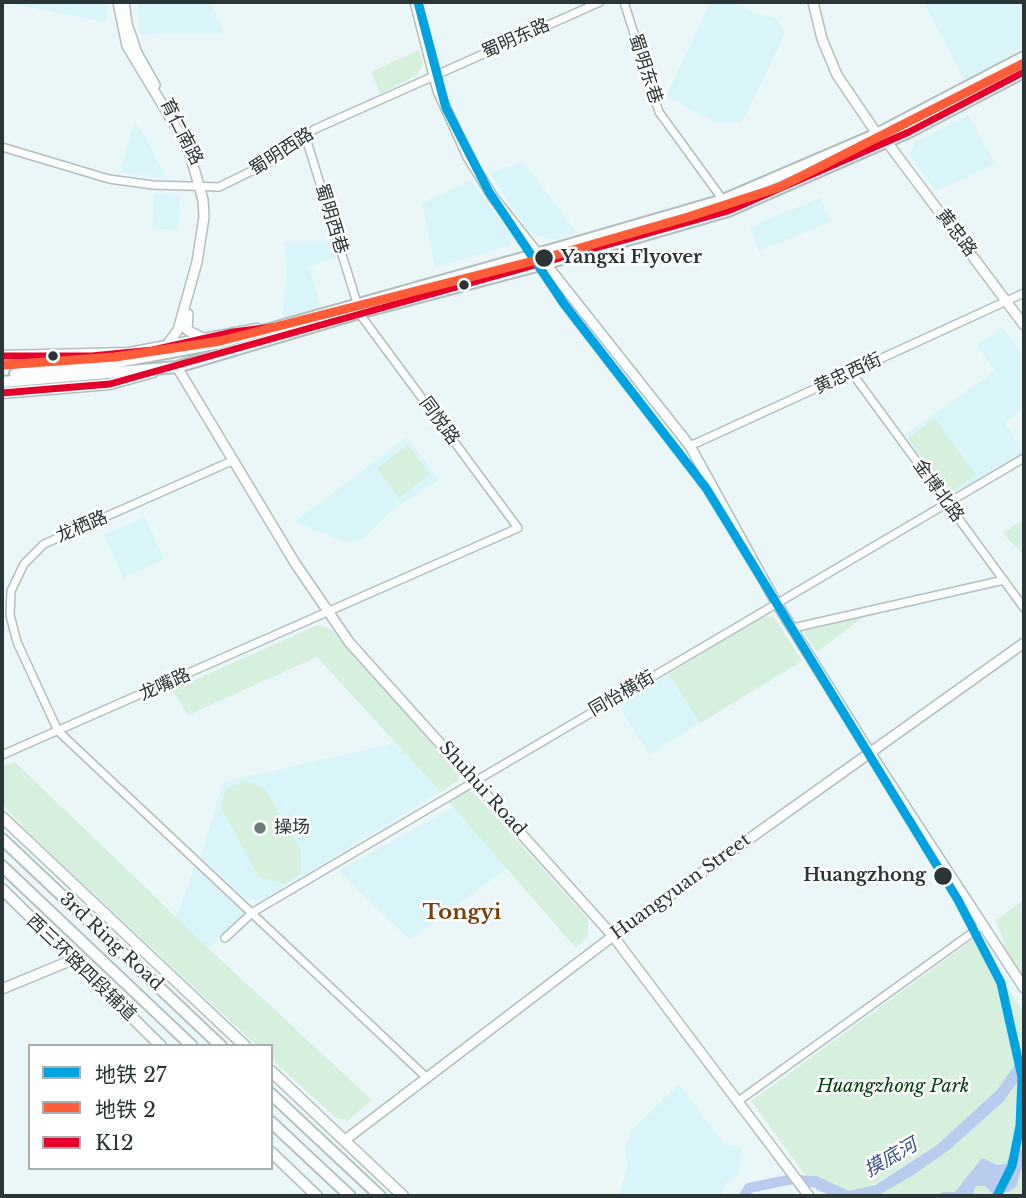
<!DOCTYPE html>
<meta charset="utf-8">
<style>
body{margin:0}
#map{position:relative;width:1026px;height:1198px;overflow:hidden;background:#eaf6f8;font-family:"Libre Baskerville","Noto Sans SC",serif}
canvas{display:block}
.frame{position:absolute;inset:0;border:4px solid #293536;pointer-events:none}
.legend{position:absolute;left:28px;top:1044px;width:245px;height:126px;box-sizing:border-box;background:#fff;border:2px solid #a9aeaf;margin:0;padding:9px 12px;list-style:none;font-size:21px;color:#293536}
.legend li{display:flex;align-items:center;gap:14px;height:35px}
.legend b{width:35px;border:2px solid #a9aeaf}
</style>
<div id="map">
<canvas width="1026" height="1198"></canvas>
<div class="frame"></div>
<ul class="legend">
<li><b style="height:9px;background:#00a3e0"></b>地铁 27</li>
<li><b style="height:9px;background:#ff5c39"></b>地铁 2</li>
<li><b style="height:9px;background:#e4002b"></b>K12</li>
</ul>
</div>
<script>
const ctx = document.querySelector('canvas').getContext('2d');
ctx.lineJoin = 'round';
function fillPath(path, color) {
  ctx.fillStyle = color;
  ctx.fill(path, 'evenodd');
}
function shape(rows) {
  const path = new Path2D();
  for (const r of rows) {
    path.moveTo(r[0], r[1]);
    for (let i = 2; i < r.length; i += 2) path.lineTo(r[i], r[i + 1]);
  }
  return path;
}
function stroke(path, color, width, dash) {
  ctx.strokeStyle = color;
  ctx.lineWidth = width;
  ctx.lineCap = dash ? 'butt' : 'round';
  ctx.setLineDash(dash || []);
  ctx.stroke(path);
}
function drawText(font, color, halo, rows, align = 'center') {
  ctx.font = font + ' "Libre Baskerville","Noto Sans SC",serif';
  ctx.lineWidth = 5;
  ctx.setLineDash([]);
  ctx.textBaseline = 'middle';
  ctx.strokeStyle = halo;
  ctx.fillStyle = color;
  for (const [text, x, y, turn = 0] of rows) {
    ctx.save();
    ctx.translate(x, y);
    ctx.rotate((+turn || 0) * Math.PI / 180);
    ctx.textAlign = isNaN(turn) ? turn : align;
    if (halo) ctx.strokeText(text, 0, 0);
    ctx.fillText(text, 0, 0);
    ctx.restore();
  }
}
fillPath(shape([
 [4,2,108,2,106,22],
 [171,2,210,2,225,33,158,33,143,36,139,31,138,4],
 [711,2,730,2,761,15,775,17,785,34,742,122,715,123,666,96],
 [923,2,1024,2,1024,47,965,80],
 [968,115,996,164,936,191,910,155,914,143],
 [134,123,145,135,166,178,120,172],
 [523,161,577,233,553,240,529,232,490,174],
 [471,180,514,238,508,246,435,267,422,203],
 [154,194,180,196,178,230,152,228],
 [820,198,831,221,759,251,750,227],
 [284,241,332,241,336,257,309,267,322,310,282,320,287,273],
 [1002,327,1024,357,1024,408,1005,423,1024,454,954,495,947,494,904,435,995,371,977,345],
 [407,437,439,480,392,510,363,539,346,542,294,522],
 [145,517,164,559,123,578,104,535],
 [669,674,700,723,649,755,619,706],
 [396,743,441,792,259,902,246,899,201,856,223,782],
 [454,807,507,868,410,940,338,871],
 [195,866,244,913,209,949,176,918],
 [679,1084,724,1144,742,1148,738,1176,726,1183,721,1196,618,1196,628,1168,625,1150,630,1132]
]), '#daf5f9');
fillPath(shape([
 [419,50,423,64,417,75,380,94,371,72],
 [935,419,976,475,949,494,908,438],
 [408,445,430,474,399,498,377,468],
 [1024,519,1024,556,1003,533],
 [763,616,774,617,802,661,700,723,669,674],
 [862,618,817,652,803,631],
 [318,625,331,629,459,773,458,781,441,792,317,657,188,715,172,690],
 [15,762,209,949,372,1100,348,1121,336,1118,271,1059,271,1046,257,1046,30,834,2,804,2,767],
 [245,781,264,788,301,850,301,873,285,884,259,877,220,806,226,789],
 [467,791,474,793,588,919,588,937,575,947,449,802],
 [1024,900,1024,978,1008,956,996,920],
 [974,939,1024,1013,1024,1052,997,1090,937,1145,868,1188,849,1191,817,1176,806,1176,751,1101],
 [1024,1073,1024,1196,877,1196,949,1150,1003,1102]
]), '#d7f0dd');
fillPath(shape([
 [1024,1052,1024,1073,1003,1102,949,1150,912,1176,877,1196,833,1196,817,1190,806,1176,817,1176,849,1191,875,1185,937,1145,997,1090],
 [1013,1148,1023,1150,1024,1160,1016,1187,1008,1192,993,1194,985,1186,976,1186,972,1196,936,1196,943,1192,955,1192,982,1158,997,1165,1006,1164]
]), '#baccee');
stroke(shape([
 [744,1196,749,1188,783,1181,795,1179,823,1184]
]), '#baccee', 10);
const minor = shape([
 [624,2,659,112,723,200],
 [305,135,357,303],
 [2,147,109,179,153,185,219,187,272,161,315,129,600,2],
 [852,373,1024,608],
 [690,446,1024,293],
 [234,460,44,544,24,564,11,591,10,615,17,642,58,731,426,1077],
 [793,628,1004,580],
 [2,755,518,528,359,313],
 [225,938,253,912,1024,458],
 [737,1102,983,925]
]);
const tertiary = shape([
 [118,2,127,46,188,147,203,200,204,217,197,262,178,330,166,346],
 [124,2,127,24,137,53,155,85],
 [415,2,438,91,468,157,493,197,690,446,777,604,869,751,1024,988],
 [813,2,822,39,837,75,877,134,887,142,1024,325],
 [188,314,187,330,205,339],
 [177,367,295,563,349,642,613,936,809,1196],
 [2,989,72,960],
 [345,1140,613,936,1024,643]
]);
const secondary = shape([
 [2,356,129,353,257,329],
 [2,393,110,384,153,372],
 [2,817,245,1046],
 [2,889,161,1046],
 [271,1071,403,1196],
 [271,1152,317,1196]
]);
const primary = shape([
 [537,254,723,200,877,134,1024,57],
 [544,264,728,211,909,132,1024,72]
]);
const trunk = shape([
 [15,374,112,363,220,343,537,254],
 [2,382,177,367,359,313,544,264],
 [2,839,221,1046],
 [2,866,192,1046],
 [271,1094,380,1196],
 [271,1122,350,1196]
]);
stroke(minor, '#b3bebf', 10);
stroke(tertiary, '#b3bebf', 12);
stroke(secondary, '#b3bebf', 13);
stroke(primary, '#b3bebf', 14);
stroke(trunk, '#b3bebf', 14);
stroke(minor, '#fcfefe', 7);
stroke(tertiary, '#fcfefe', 9);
stroke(secondary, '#fcfefe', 10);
stroke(primary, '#fcfefe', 10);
stroke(trunk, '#fcfefe', 10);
stroke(shape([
 [2,356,92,356,153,350,233,332,272,327],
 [2,393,110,384,728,211,909,132,1024,72]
]), '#e4002b', 7);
stroke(shape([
 [418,2,446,108,489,192,564,304,706,488,958,900,1001,983,1022,1077,1020,1126,1012,1166,997,1196]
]), '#00a3e0', 9);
stroke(shape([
 [2,365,115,357,220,341,545,258,688,217,780,187,1024,63]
]), '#ff5c39', 9);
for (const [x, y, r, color] of [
 [544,258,10,"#293536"],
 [464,285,6,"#293536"],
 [53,356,6,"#293536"],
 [260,828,7,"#6d797a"],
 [943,876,10,"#293536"]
]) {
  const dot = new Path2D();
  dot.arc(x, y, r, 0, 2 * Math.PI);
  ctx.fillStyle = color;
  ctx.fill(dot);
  stroke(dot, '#fff', 2.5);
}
drawText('18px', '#293536', '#fff', [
 ["蜀明东路",516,39,-24],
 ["蜀明东巷",645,69,72],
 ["育仁南路",181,132,63],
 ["蜀明西路",282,152,-33],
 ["蜀明西巷",331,219,73],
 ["黄忠路",956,233,53],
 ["黄忠西街",848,374,-25],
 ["同悦路",439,421,54],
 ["金博北路",938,491,54],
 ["龙栖路",82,527,-23],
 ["龙嘴路",165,685,-24],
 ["同怡横街",622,694,-30],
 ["Shuhui Road",482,789,48],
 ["Huangyuan Street",681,887,-36],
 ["3rd Ring Road",111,942,43],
 ["西三环路四段辅道",81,968,44]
]);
drawText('bold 18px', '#293536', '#fff', [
 ["Yangxi Flyover",561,258],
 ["Huangzhong",926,876,"right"]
], 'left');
drawText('18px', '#293536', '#fff', [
 ["操场",274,828]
], 'left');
drawText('italic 18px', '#00400d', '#fff', [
 ["Huangzhong Park",893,1087]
]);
drawText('italic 19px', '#3a508b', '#fff', [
 ["摸底河",891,1158,-30]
]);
drawText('bold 21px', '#793f0c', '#fff', [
 ["Tongyi",462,913]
]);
</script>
